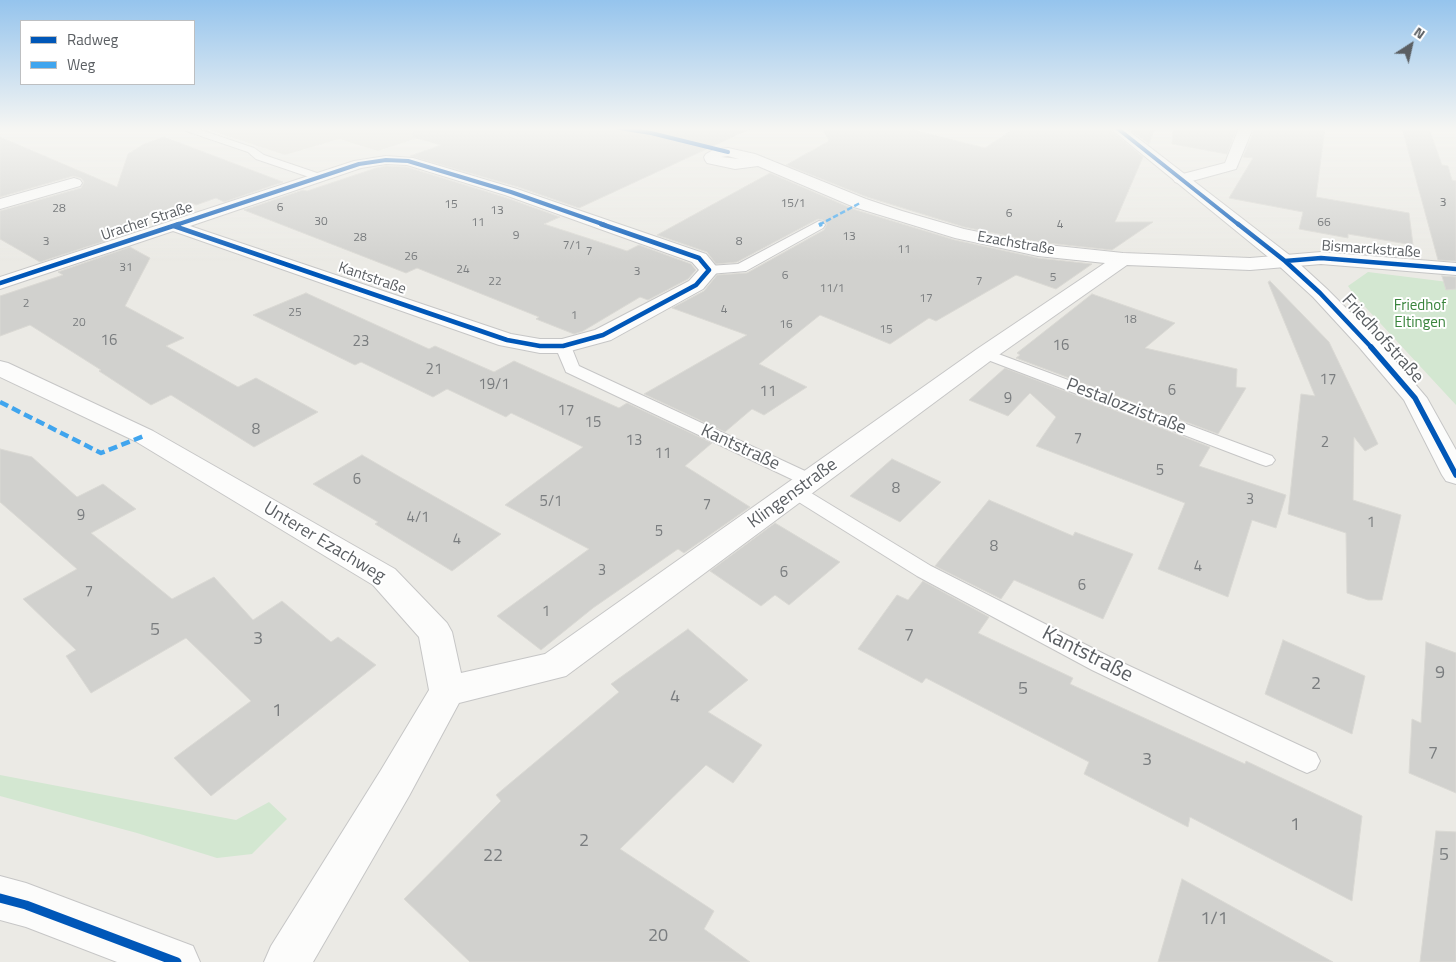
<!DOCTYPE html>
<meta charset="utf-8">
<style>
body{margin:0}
#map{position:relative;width:1456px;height:962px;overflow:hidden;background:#ebeae5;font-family:"Titillium Web",sans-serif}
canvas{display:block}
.legend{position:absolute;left:20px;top:20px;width:175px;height:65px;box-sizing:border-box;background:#fff;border:1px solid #bdbfc1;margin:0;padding:6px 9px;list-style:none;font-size:15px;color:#5b5f63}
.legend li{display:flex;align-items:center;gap:10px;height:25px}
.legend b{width:25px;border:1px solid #bdbfc1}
.north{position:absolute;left:1386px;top:20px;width:50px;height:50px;-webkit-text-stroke:4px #fff;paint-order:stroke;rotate:35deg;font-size:14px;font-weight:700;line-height:20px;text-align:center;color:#5b5f63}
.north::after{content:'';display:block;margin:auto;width:18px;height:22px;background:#5b5f63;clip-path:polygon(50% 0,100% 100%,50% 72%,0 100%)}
</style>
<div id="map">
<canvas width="1456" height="962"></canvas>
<ul class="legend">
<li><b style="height:6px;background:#0057b8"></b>Radweg</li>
<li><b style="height:6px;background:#40a5ee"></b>Weg</li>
</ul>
<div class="north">N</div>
</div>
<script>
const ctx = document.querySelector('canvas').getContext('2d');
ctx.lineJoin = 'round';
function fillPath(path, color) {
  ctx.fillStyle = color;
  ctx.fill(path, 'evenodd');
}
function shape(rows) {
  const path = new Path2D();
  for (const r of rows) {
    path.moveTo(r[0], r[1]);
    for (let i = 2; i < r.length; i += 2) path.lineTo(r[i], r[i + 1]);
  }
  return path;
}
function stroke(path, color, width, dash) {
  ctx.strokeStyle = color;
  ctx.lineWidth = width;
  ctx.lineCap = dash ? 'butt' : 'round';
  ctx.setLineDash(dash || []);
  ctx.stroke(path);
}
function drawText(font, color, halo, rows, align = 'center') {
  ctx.font = font + ' "Titillium Web",sans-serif';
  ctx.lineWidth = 4;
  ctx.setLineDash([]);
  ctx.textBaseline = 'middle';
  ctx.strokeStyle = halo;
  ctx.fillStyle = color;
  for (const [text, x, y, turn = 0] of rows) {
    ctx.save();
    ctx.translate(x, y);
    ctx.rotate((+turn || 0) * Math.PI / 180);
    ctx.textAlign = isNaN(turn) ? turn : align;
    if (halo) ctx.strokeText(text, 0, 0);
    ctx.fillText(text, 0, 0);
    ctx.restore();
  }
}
fillPath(shape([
 [203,128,448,128,378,151,339,139,285,155]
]), '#dedcd5');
fillPath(shape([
 [1368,272,1456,283,1456,405,1355,296,1348,286],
 [0,775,236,820,269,802,287,819,252,854,217,858,137,833,0,796]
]), '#d3e7d1');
const building = shape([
 [413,128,752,128,579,208,518,187,410,156,441,145,412,137,413,128],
 [822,128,906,128,985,148,1015,128,1108,128,1143,157,1115,222,1153,222,1112,250,1038,242,964,227,867,197,786,165,829,141,822,128],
 [1128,128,1155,128,1149,144,1128,128],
 [1173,128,1237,128,1227,154,1172,144,1173,128],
 [1255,128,1325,128,1316,197,1409,213,1413,245,1348,234,1348,238,1299,229,1303,212,1229,198,1253,158,1243,157,1255,128],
 [1402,128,1429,128,1442,165,1448,166,1452,180,1456,181,1456,261,1438,260,1402,128],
 [0,137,117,187,128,154,144,144,164,137,283,182,224,202,216,198,196,205,192,203,100,233,111,239,40,262,0,239,0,211,81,188,84,182,81,178,73,176,0,197,0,137],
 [386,166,407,167,504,197,560,217,544,224,627,251,639,245,691,264,696,270,688,279,648,300,640,297,583,331,574,334,536,319,539,317,417,268,406,273,244,210,303,190,307,191,376,168,386,166],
 [770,173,853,209,955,240,1038,258,1092,264,1056,289,1016,275,936,321,929,318,890,344,820,315,759,364,807,387,764,415,752,409,725,432,644,394,747,335,672,308,704,291,717,275,747,273,824,230,827,224,823,220,818,219,737,262,716,264,707,252,657,235,770,173],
 [130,247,150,258,125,306,184,338,166,346,238,387,256,378,318,412,254,447,171,395,151,405,99,371,101,370,30,325,0,336,0,296,63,275,58,272,130,247],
 [1442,276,1456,277,1456,289,1446,290,1442,276],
 [1270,281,1329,342,1378,444,1365,451,1354,437,1353,500,1401,515,1382,600,1368,600,1347,593,1346,533,1288,514,1301,394,1315,396,1268,282,1270,281],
 [306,293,429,349,435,346,494,372,514,361,619,408,627,403,712,443,685,466,750,507,684,553,678,549,593,608,541,650,497,616,589,549,505,505,583,447,511,413,506,417,447,389,433,397,361,362,355,365,253,315,306,293],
 [1092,294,1175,323,1145,348,1237,369,1236,387,1246,388,1218,434,1016,358,1020,355,1017,353,1092,294],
 [1005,368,1210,447,1199,466,1286,495,1276,528,1252,520,1228,597,1158,569,1185,503,1036,446,1056,417,1030,393,1008,416,969,400,1005,368],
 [0,449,32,457,77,497,103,484,136,509,91,533,172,599,214,577,253,620,282,601,331,642,338,637,376,665,211,796,174,758,251,701,186,638,91,693,66,656,76,650,23,599,77,569,0,502,0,449],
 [362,455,400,477,501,534,452,571,375,524,378,522,313,484,362,455],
 [892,459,941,482,900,522,850,496,892,459],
 [989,500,1073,536,1075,532,1133,554,1103,619,1014,580,1001,599,935,566,989,500],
 [775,523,840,562,789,605,775,595,761,606,710,571,775,523],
 [923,581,989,617,978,633,1073,678,1070,684,1245,764,1246,761,1362,816,1352,901,1190,817,1188,827,1084,774,1089,762,926,678,922,683,858,649,897,595,908,600,923,581],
 [688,629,748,680,708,712,762,745,733,783,706,765,620,849,714,911,704,929,750,962,470,962,404,899,501,801,496,795,619,692,611,684,688,629],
 [1283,640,1365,676,1352,734,1265,694,1283,640],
 [1426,642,1456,653,1456,793,1409,773,1412,719,1421,723,1426,642],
 [1436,831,1456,832,1456,962,1420,962,1436,831],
 [1182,879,1333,962,1158,962,1182,879]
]);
fillPath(building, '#d1d1ce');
stroke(building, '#dad9d4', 1);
const service = shape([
 [185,128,195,128,254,148,264,155,323,175,324,177,319,180,315,179,256,159,248,152,186,131,185,128],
 [819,221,823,222,825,225,823,228,746,271,709,274,702,270,709,266,738,264,819,221],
 [563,341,568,343,571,346,579,366,818,477,820,481,818,485,811,487,804,485,566,372,555,346,558,343,563,341],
 [985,349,1272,456,1275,460,1272,464,1266,466,1260,464,980,357,977,354,980,351,985,349],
 [796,486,803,488,931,566,1108,656,1316,753,1320,761,1316,769,1307,773,1298,769,1092,670,917,576,789,496,786,492,789,488,796,486]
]);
const minor = shape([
 [1239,128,1253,128,1236,169,1181,184,1175,182,1173,179,1175,176,1225,163,1239,128],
 [728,148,755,154,866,199,902,211,964,229,1038,244,1123,253,1250,258,1321,252,1456,263,1456,275,1321,264,1250,270,1127,265,993,359,566,676,459,703,409,796,313,962,264,962,271,946,381,770,429,690,419,637,373,585,135,441,0,377,0,361,8,363,153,431,395,569,447,623,452,632,461,673,545,654,977,349,1105,263,1038,256,955,238,854,207,758,166,735,169,707,163,705,160,704,157,706,154,713,150,728,148],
 [728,156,739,159,721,157,728,156],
 [386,156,413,158,517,189,706,254,719,270,703,289,611,340,563,353,540,353,499,345,173,231,0,289,0,277,354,161,386,156],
 [386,164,407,165,505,195,692,262,699,270,689,281,595,330,562,339,540,339,511,334,190,226,361,168,386,164],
 [74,178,80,180,82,183,80,186,0,209,0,199,74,178]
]);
const tertiary = shape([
 [1110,128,1125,128,1292,257,1327,289,1375,337,1427,398,1456,450,1456,484,1446,481,1442,475,1404,400,1359,347,1313,297,1278,265,1110,128],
 [0,876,26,883,193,946,200,962,117,962,26,927,0,920,0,876]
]);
stroke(service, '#c6c6c6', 2);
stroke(minor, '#c6c6c6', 2);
stroke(tertiary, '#c6c6c6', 2);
fillPath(service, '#fcfcfb');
fillPath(minor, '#fcfcfb');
fillPath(tertiary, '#fcfcfb');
stroke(shape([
 [819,225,860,203]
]), '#40a5ee', 2.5, [5.5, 2.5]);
stroke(shape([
 [819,225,822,224]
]), '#40a5ee', 4, [7, 4]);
stroke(shape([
 [0,402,101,453,144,436]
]), '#40a5ee', 4.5, [9, 4.5]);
stroke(shape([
 [619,128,651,133,728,152],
 [1117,128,1239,225],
 [176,225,359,164,386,160,408,161,511,192,605,225]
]), '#0057b8', 4);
stroke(shape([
 [1238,224,1285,261,1320,293,1372,348],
 [174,226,507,340,540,346,563,346,603,335,696,285,709,270,699,258,601,224],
 [1285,261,1321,258,1456,269],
 [0,283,179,224]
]), '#0057b8', 4.5);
stroke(shape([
 [1371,347,1415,398,1456,475]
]), '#0057b8', 5.5);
stroke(shape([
 [0,898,26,905,177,962]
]), '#0057b8', 9);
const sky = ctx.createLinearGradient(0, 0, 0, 263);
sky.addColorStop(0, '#95c4ed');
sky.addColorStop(0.49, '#f6f6f3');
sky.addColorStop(1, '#f6f6f300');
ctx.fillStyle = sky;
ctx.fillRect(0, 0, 1456, 263);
drawText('12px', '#7a7d7f', null, [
 ["3",1443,203],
 ["15/1",793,204],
 ["15",451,205],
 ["6",280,208],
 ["28",59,209],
 ["13",497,211],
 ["6",1009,214],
 ["30",321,222],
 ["11",478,223],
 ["66",1324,223],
 ["4",1060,225],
 ["9",516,236],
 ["13",849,237],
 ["28",360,238],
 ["3",46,242],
 ["8",739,242],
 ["7/1",572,246],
 ["11",904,250],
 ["7",589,252],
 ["26",411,257],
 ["31",126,268],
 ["24",463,270],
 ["3",637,272],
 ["6",785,276],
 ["5",1053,278],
 ["22",495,282],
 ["7",979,282],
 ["11/1",832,289],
 ["17",926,299],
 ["2",26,304],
 ["4",724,310],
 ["25",295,313],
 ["1",574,316],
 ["18",1130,320],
 ["20",79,323],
 ["16",786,325],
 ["15",886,330]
]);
drawText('15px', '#5b5f63', '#fff', [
 ["Uracher Straße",147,222,-18],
 ["Ezachstraße",1016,244,10],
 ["Bismarckstraße",1371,250,4],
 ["Kantstraße",372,279,19]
]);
drawText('15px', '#39843c', '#fff', [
 ["Friedhof",1420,306],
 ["Eltingen",1420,323]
]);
drawText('15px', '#7a7d7f', null, [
 ["16",109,341],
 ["23",361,342],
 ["16",1061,346],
 ["21",434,370],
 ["17",1328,380],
 ["19/1",494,385],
 ["6",1172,391],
 ["11",768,392],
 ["9",1008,399],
 ["17",566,411],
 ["15",593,423],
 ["8",256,430],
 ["7",1078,439],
 ["13",634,441],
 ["2",1325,443],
 ["11",663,454],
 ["5",1160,471],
 ["6",357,480],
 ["8",896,489],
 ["3",1250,500],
 ["5/1",551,502],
 ["7",707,505],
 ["9",81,516],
 ["4/1",418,518],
 ["1",1371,523],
 ["5",659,532],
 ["4",457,540],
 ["8",994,547],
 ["4",1198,567],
 ["3",602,571],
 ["6",784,573],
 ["6",1082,586],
 ["7",89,592],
 ["1",546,612]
]);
drawText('18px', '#5b5f63', '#fff', [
 ["Friedhofstraße",1382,339,48],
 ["Pestalozzistraße",1126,407,21],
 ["Kantstraße",740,448,25],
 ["Klingenstraße",793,494,-36],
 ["Unterer Ezachweg",324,543,31]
]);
drawText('18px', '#7a7d7f', null, [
 ["5",155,631],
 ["7",909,637],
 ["3",258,640],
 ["9",1440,674],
 ["2",1316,685],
 ["5",1023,690],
 ["4",675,698],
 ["1",277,712],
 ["7",1433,755],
 ["3",1147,761],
 ["1",1295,826],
 ["2",584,842],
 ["5",1444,856],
 ["22",493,857],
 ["1/1",1214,920],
 ["20",658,937]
]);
drawText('21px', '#5b5f63', '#fff', [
 ["Kantstraße",1087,655,27]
]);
</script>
